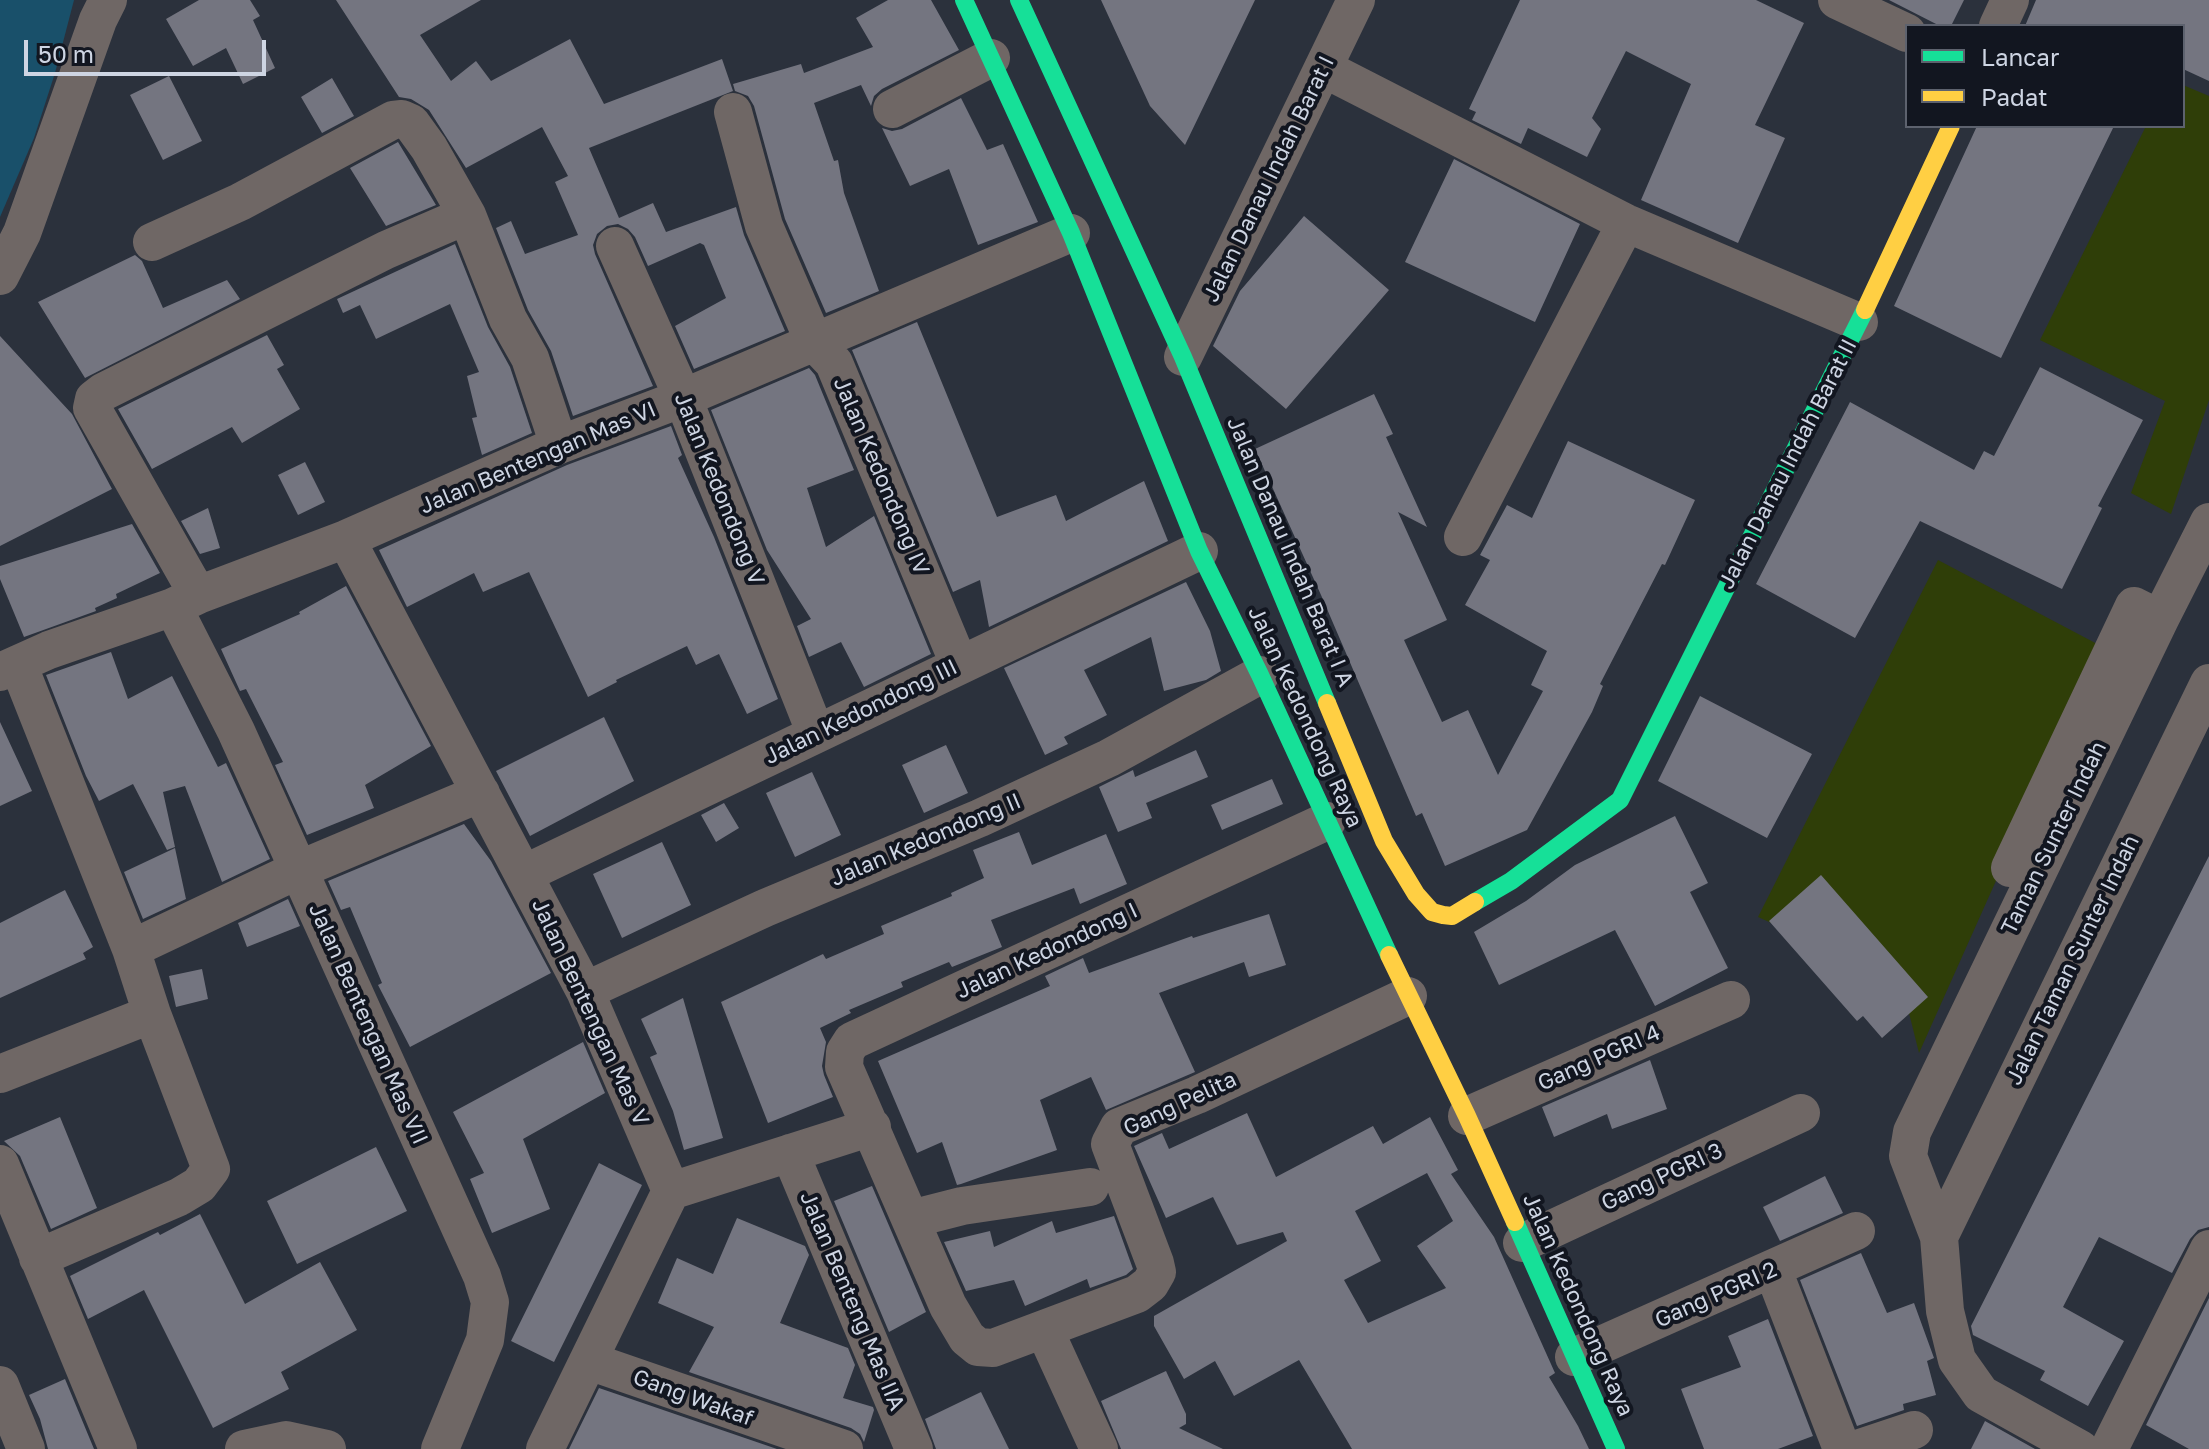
<!DOCTYPE html>
<style>
body{margin:0}
#map{position:relative;width:2209px;height:1449px;overflow:hidden;background:#2b313c;font-family:"Golos Text",sans-serif}
canvas{display:block}
.legend{position:absolute;left:1905px;top:24px;width:280px;height:104px;box-sizing:border-box;background:#121620;border:2px solid #5d626e;margin:0;padding:10px 14px;list-style:none;font-size:24px;color:#ced5e3}
.legend li{display:flex;align-items:center;gap:16px;height:40px}
.legend b{width:40px;border:2px solid #5d626e}
.scale{position:absolute;left:24px;top:40px;width:242px;height:36px;box-sizing:border-box;border:4px solid #ced5e3;border-top:0;padding-left:10px;font-size:24px;line-height:28px;white-space:nowrap;color:#ced5e3;-webkit-text-stroke:6px #121620;paint-order:stroke}
</style>
<div id="map">
<canvas width="2209" height="1449"></canvas>
<ul class="legend">
<li><b style="height:10px;background:#16e098"></b>Lancar</li>
<li><b style="height:10px;background:#ffcf43"></b>Padat</li>
</ul>
<div class="scale">50 m</div>
</div>
<script>
const ctx = document.querySelector('canvas').getContext('2d');
ctx.lineJoin = 'round';
function fillPath(path, color) {
  ctx.fillStyle = color;
  ctx.fill(path, 'evenodd');
}
function shape(rows) {
  const path = new Path2D();
  for (const r of rows) {
    path.moveTo(r[0], r[1]);
    for (let i = 2; i < r.length; i += 2) path.lineTo(r[i], r[i + 1]);
  }
  return path;
}
function stroke(path, color, width, dash) {
  ctx.strokeStyle = color;
  ctx.lineWidth = width;
  ctx.lineCap = dash ? 'butt' : 'round';
  ctx.setLineDash(dash || []);
  ctx.stroke(path);
}
function drawText(font, color, halo, rows, align = 'center') {
  ctx.font = font + ' "Golos Text",sans-serif';
  ctx.lineWidth = 8;
  ctx.setLineDash([]);
  ctx.textBaseline = 'middle';
  ctx.strokeStyle = halo;
  ctx.fillStyle = color;
  for (const [text, x, y, turn = 0] of rows) {
    ctx.save();
    ctx.translate(x, y);
    ctx.rotate((+turn || 0) * Math.PI / 180);
    ctx.textAlign = isNaN(turn) ? turn : align;
    if (halo) ctx.strokeText(text, 0, 0);
    ctx.fillText(text, 0, 0);
    ctx.restore();
  }
}
fillPath(shape([
 [2183,85,2209,96,2209,400,2171,514,2131,493,2165,401,2040,340,2146,126,2183,126],
 [1938,560,2101,646,1919,1053,1901,981,1758,917]
]), '#2f3e08');
fillPath(shape([
 [0,0,74,0,55,73,34,138,0,217]
]), '#19506a');
fillPath(shape([
 [199,0,250,0,260,16,253,20,275,68,243,84,226,48,193,66,166,19],
 [336,0,481,0,420,35,451,81,476,61,491,81,570,39,604,104,722,59,733,91,589,148,619,218,653,203,666,232,736,207,744,235,785,331,694,369,675,326,726,298,704,245,700,243,648,266,635,237,628,229,618,224,607,226,597,234,593,245,595,254,653,386,573,416,551,351,528,310,496,228,511,221,525,254,578,235,555,182,568,176,542,127,466,168,429,110,411,99,399,97],
 [888,0,931,0,959,50,882,89,874,96,871,106,861,85,814,103,834,161,838,160,844,193,879,291,826,313,785,219,754,106,748,96,735,91,733,84,801,64,804,73,873,47,856,18],
 [1101,0,1255,0,1185,145,1150,106],
 [1520,0,1756,0,1804,23,1755,125,1785,138,1738,243,1641,200,1691,84,1626,51,1592,118,1601,129,1587,157,1528,128,1521,144,1472,120,1476,112,1469,109],
 [1889,0,1964,0,1951,26,1940,26],
 [2036,0,2209,0,2209,81,2183,69,2183,26,2025,26],
 [169,76,202,141,163,160,130,95],
 [332,78,354,116,322,133,301,97],
 [961,98,987,150,1003,144,1038,222,978,245,949,169,910,186,882,128,892,131,902,129],
 [1977,126,2114,126,2001,358,1894,306],
 [398,142,436,205,386,226,350,168],
 [1454,159,1580,224,1535,322,1405,262],
 [1304,216,1389,290,1286,409,1213,346,1240,291],
 [455,244,488,327,510,367,532,433,482,455,472,418,477,417,467,376,479,372,450,304,376,339,360,305,343,313,337,299],
 [135,255,142,261,163,308,227,280,240,299,85,378,38,302],
 [917,322,997,517,1056,495,1066,521,1144,481,1168,541,989,627,980,580,953,592,852,350],
 [267,335,284,365,277,369,300,409,242,443,232,427,152,469,118,409],
 [0,336,72,414,112,489,0,546],
 [2040,367,2143,420,2098,506,2102,508,2062,589,1920,521,1855,638,1756,584,1850,402,1974,470,1984,451,1994,456],
 [809,368,815,375,854,470,807,488,826,547,874,516,931,654,864,687,841,642,809,657,797,626,811,619,767,550,711,410],
 [1374,394,1393,434,1386,437,1427,527,1398,512,1447,620,1404,640,1442,722,1468,710,1498,775,1543,691,1531,685,1547,651,1465,605,1490,560,1480,555,1507,505,1532,518,1568,441,1695,500,1665,565,1662,564,1600,684,1603,686,1592,712,1527,830,1445,866,1422,813,1416,816,1321,595,1255,449],
 [671,426,682,455,678,458,714,537,778,699,747,714,719,654,696,665,687,646,616,680,617,682,588,697,529,572,483,592,474,573,407,607,379,550,567,465],
 [305,462,325,502,298,515,278,475],
 [208,508,220,548,200,554,181,521],
 [132,524,160,573,116,594,117,598,95,608,96,611,24,637,0,579,0,566],
 [1186,582,1210,631,1221,671,1206,680,1164,691,1151,637,1084,670,1107,715,1064,737,1068,744,1045,755,1004,668],
 [346,586,431,746,365,785,374,808,307,835,275,765,283,762,246,689,240,691,221,649,300,614,299,612],
 [111,652,128,699,172,676,218,767,226,763,270,859,222,882,185,786,163,792,175,847,167,850,133,784,99,801,86,776,46,675],
 [1700,696,1812,754,1767,838,1658,781],
 [604,717,634,781,530,836,496,771],
 [0,722,32,791,0,806],
 [946,745,968,793,924,813,902,765],
 [1196,750,1208,777,1146,803,1152,818,1118,832,1099,787,1133,770,1135,777],
 [812,772,841,835,795,857,766,793],
 [1272,779,1283,804,1222,830,1211,805],
 [724,803,739,828,716,842,701,815],
 [1675,816,1708,883,1690,892,1728,968,1655,1006,1615,930,1499,985,1474,932,1526,901,1575,865],
 [464,824,491,861,551,973,410,1047,378,985,382,983,350,907,341,910,328,881],
 [1019,832,1032,865,1106,834,1127,884,1080,904,1074,888,991,920,1002,947,952,967,949,962,901,982,903,987,849,1010,851,1013,820,1028,826,1042,822,1066,824,1075,833,1097,768,1123,721,1002,823,954,826,959,884,934,881,926,952,896,951,893,984,878,973,850],
 [662,842,691,905,622,938,593,874],
 [175,848,186,899,143,919,124,872],
 [2209,856,2209,1227,2198,1230,2190,1239,2172,1273,2099,1237,2063,1307,2124,1341,2088,1406,2040,1380,2045,1371,1973,1335,1971,1326],
 [1821,875,1928,997,1882,1038,1863,1016,1857,1021,1769,921],
 [65,890,93,947,83,953,86,959,0,998,0,923],
 [288,899,300,926,247,947,238,923],
 [1269,914,1286,965,1249,977,1244,962,1159,993,1195,1072,1106,1110,1091,1077,1040,1100,1057,1150,961,1184,957,1185,942,1142,917,1153,878,1061,1050,986,1045,976,1083,958,1089,973,1192,936,1193,938],
 [202,969,208,999,176,1007,169,976],
 [683,998,723,1138,684,1150,673,1111,650,1057,657,1054,641,1019],
 [583,1042,605,1093,523,1139,550,1209,492,1233,470,1179,484,1173,453,1112],
 [1650,1060,1667,1109,1612,1129,1607,1114,1554,1137,1542,1107],
 [1247,1113,1276,1177,1373,1126,1383,1144,1430,1117,1458,1170,1451,1174,1494,1237,1555,1373,1549,1377,1578,1426,1589,1449,1352,1449,1299,1360,1234,1396,1215,1361,1184,1379,1154,1326,1154,1316,1287,1241,1283,1232,1237,1245,1213,1197,1166,1218,1134,1146,1162,1133,1169,1149],
 [1427,1173,1453,1221,1417,1246,1446,1288,1368,1323,1344,1280,1381,1261,1355,1211],
 [60,1117,97,1208,51,1229,20,1156,4,1141],
 [376,1147,407,1211,297,1264,267,1201],
 [599,1163,642,1185,554,1362,511,1341],
 [1825,1176,1843,1213,1780,1241,1763,1207],
 [872,1186,926,1312,889,1332,834,1201],
 [200,1214,245,1304,320,1262,357,1330,281,1372,289,1389,213,1428,144,1290,88,1319,70,1276,158,1232,160,1235],
 [1114,1216,1133,1269,1126,1275,1090,1288,1087,1279,1025,1306,1014,1280,966,1291,944,1242,990,1231,994,1247,1052,1221,1056,1233],
 [737,1218,805,1246,809,1255,780,1323,848,1348,855,1365,843,1398,873,1407,874,1410,864,1442,860,1434,851,1428,689,1372,714,1327,658,1303,677,1258,713,1274],
 [1861,1253,1887,1313,1914,1303,1934,1358,1927,1361,1936,1395,1903,1404,1904,1410,1857,1426,1800,1280],
 [2209,1298,2209,1449,2189,1449,2146,1425],
 [1768,1319,1813,1436,1778,1449,1704,1449,1681,1389,1741,1367,1728,1336],
 [1166,1371,1186,1414,1186,1424,1179,1428,1223,1449,1121,1449,1101,1401],
 [65,1379,94,1449,48,1449,40,1419,29,1395],
 [599,1388,777,1449,569,1449],
 [981,1392,1009,1449,936,1449,925,1419],
 [1985,1421,2035,1449,1971,1449]
]), '#747580');
stroke(shape([
 [1837,0,1907,33],
 [1998,26,2010,0],
 [1323,68,1626,223,1859,322],
 [892,109,991,58],
 [733,112,764,226,814,342,834,363,959,664],
 [152,242,240,202,393,120,402,119,411,123,429,148,467,215,508,319,530,358,559,445],
 [615,246,683,398,816,734],
 [0,276,22,233,98,20,108,0],
 [1183,357,1356,0],
 [1463,537,1626,223],
 [346,539,585,991,671,1191,545,1449],
 [198,595,92,408,94,399,103,392,386,250,467,215],
 [173,607,236,731,482,1276,490,1302,485,1340,440,1449],
 [18,664,131,949,152,1014,211,1169,199,1185,179,1197,38,1258],
 [0,672,49,650,173,607,198,595,346,539,559,445,683,398,1071,233],
 [1327,821,852,1041,845,1052,844,1067,948,1306,967,1338,978,1347,993,1348,1137,1294,1150,1284,1157,1272,1155,1263,1110,1144,1119,1127,1197,1095,1408,996],
 [2010,868,2134,606,2160,619],
 [524,874,1199,551],
 [131,949,298,870,481,793],
 [585,991,765,908,980,818,1109,758,1260,675],
 [0,1074,152,1014],
 [1467,1116,1731,1000],
 [790,1153,914,1449],
 [0,1164,118,1449],
 [671,1191,872,1127],
 [911,1219,962,1206,1090,1187],
 [1939,1237,2209,683],
 [1522,1243,1801,1113],
 [1773,1270,1842,1449],
 [1044,1329,1099,1449],
 [1574,1357,1856,1231],
 [589,1361,844,1449],
 [0,1385,26,1449],
 [244,1449,286,1440,327,1449],
 [1857,1449,1914,1430],
 [2080,1449,1981,1394,1957,1360,1945,1311,1939,1237,1908,1156,1912,1132,2160,619,2209,522],
 [2109,1449,2209,1249]
]), '#6f6765', 38);
stroke(shape([
 [964,0,1071,233,1199,551,1260,675,1389,955],
 [1019,0,1183,357,1327,703],
 [1475,902,1511,881,1620,800,1865,310],
 [1515,1222,1616,1449]
]), '#16e098', 18);
stroke(shape([
 [1865,310,1951,126],
 [1327,703,1384,841,1416,894,1432,912,1443,915,1452,916,1475,902],
 [1389,955,1467,1116,1515,1222]
]), '#ffcf43', 18);
drawText('22px', '#ced5e3', '#121620', [
 ["Jalan Danau Indah Barat I",1269,179,-64],
 ["Jalan Bentengan Mas VI",538,458,-23],
 ["Jalan Danau Indah Barat II",1788,464,-63],
 ["Jalan Kedondong IV",881,476,67],
 ["Jalan Kedondong V",719,489,68],
 ["Jalan Danau Indah Barat I A",1290,552,67],
 ["Jalan Kedondong III",861,712,-26],
 ["Jalan Kedondong Raya",1305,717,65],
 ["Taman Sunter Indah",2054,838,-64],
 ["Jalan Kedondong II",926,840,-23],
 ["Jalan Kedondong I",1047,951,-25],
 ["Jalan Taman Sunter Indah",2073,960,-64],
 ["Jalan Bentengan Mas V",590,1012,65],
 ["Jalan Bentengan Mas VII",368,1024,66],
 ["Gang PGRI 4",1599,1058,-24],
 ["Gang Pelita",1180,1104,-25],
 ["Gang PGRI 3",1662,1177,-25],
 ["Gang PGRI 2",1716,1295,-24],
 ["Jalan Benteng Mas IIA",852,1301,67],
 ["Jalan Kedondong Raya",1578,1305,66],
 ["Gang Wakaf",693,1398,20]
]);
</script>
